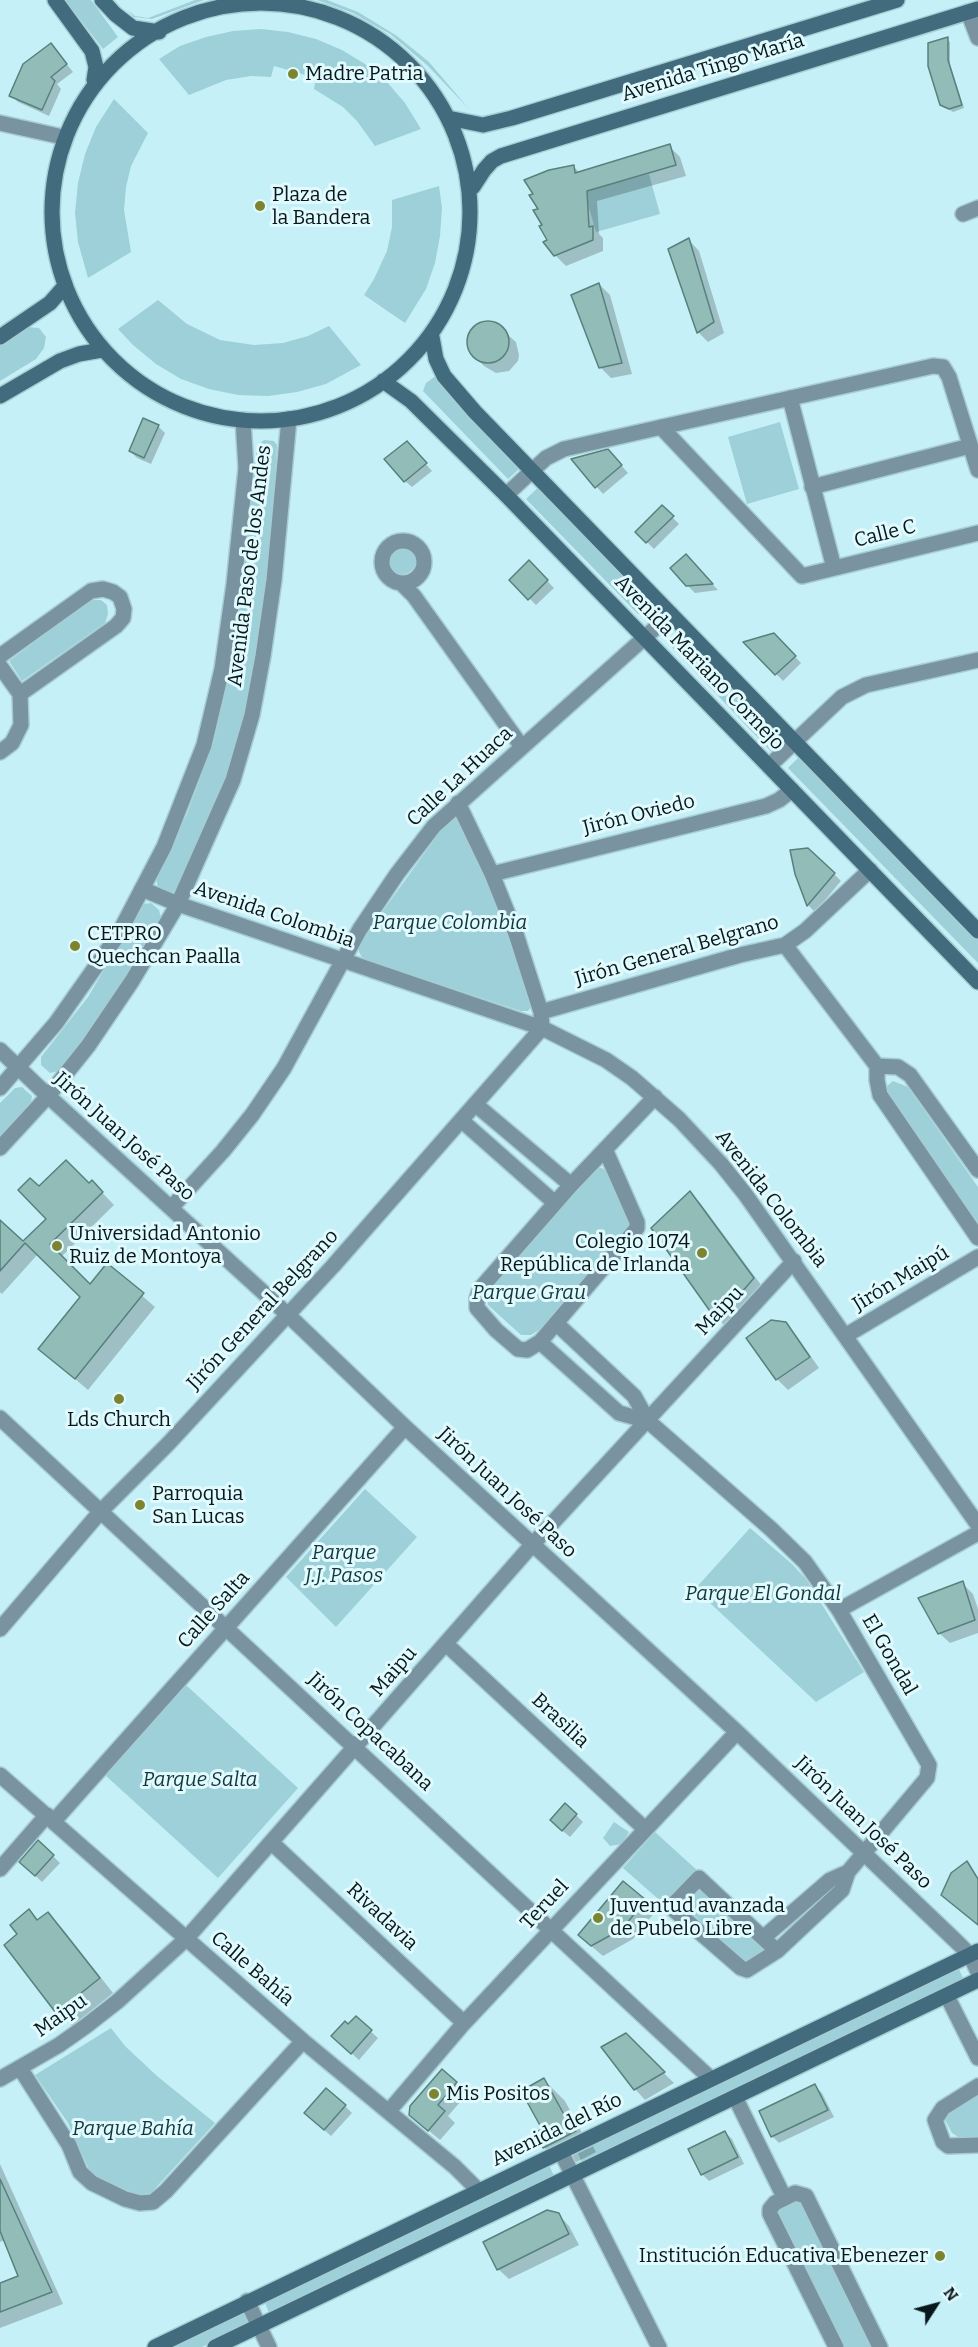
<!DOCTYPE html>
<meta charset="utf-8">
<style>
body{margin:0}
#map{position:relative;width:978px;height:2347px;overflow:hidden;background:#c6f0f7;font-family:Bitter,serif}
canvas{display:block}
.north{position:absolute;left:906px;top:2275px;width:60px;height:60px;-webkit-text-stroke:4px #e1fafe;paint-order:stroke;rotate:54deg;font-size:16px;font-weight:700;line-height:24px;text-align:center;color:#07171a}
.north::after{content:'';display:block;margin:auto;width:21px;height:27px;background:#07171a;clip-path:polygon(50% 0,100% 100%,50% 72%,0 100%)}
</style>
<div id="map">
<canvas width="978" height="2347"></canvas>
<div class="north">N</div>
</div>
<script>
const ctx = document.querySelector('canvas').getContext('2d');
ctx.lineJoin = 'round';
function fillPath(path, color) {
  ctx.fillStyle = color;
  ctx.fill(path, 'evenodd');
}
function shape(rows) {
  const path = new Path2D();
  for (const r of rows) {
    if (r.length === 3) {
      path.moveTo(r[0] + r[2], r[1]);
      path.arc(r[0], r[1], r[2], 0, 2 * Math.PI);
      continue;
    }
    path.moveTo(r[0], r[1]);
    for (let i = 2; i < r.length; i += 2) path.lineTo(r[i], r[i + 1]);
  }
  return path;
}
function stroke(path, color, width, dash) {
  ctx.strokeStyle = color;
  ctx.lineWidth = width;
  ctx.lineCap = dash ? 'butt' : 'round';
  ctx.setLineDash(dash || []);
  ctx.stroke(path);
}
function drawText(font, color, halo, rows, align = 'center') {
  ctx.font = font + ' Bitter,serif';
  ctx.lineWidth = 6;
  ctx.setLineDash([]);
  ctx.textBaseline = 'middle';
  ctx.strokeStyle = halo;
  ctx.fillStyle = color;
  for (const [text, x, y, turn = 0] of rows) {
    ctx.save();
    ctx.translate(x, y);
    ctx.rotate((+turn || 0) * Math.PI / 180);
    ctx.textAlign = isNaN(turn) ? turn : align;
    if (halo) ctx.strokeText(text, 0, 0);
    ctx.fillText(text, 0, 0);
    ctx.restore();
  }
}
fillPath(shape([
 [65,0,91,0,118,37,103,49],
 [195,0,204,0,152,19,134,17,126,9,135,16,148,18],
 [317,0,327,0,358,12,397,36,429,62,469,109,427,65,390,34,353,13],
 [261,29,288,32,316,39,342,50,365,64,387,82,405,103,421,129,375,146,357,121,343,107,314,89,316,78,274,66,271,77,251,76,226,80,189,95,159,59,180,46,206,37,233,31],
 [114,99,148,133,131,166,126,187,124,210,131,252,88,278,78,242,75,213,78,183,85,154,96,127],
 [649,174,660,214,596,232,584,191],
 [439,186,442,208,440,236,435,263,426,289,405,323,364,295,374,279,387,251,392,227,392,200],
 [158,300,187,324,220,340,254,345,283,343,308,336,329,326,361,365,326,384,297,392,268,396,238,395,209,389,181,379,156,364,133,345,118,329],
 [26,327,39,328,46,337,44,348,36,359,0,381,0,343],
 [441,372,529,460,508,479,423,391,426,383],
 [780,422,799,489,747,504,728,437],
 [264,440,274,441,277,445,275,480,264,599,247,711,235,751,206,828,177,890,171,893,158,887,156,879,187,814,214,741,233,657,257,446],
 [545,481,655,604,647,613,638,614,526,499],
 [402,560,14],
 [91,600,101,600,107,605,108,614,105,623,22,681,9,661],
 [685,625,794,736,775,756,668,643],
 [806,750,978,929,978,963,788,768],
 [450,818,463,820,536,1000,528,1011,521,1011,363,959,359,952,359,944],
 [151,903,159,910,161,918,105,1012,59,1071,50,1073,41,1065,41,1057,88,997,143,904],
 [893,1081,908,1087,978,1187,978,1227,886,1092,887,1086],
 [22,1087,32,1096,31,1102,0,1137,0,1103,15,1088],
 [598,1167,607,1170,631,1225,540,1329,531,1335,521,1335,488,1305,487,1298,491,1289],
 [365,1489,417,1537,336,1627,286,1577],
 [750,1528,792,1564,806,1579,864,1672,816,1702,695,1589],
 [186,1685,298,1788,218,1878,105,1775],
 [614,1822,629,1832,622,1844,610,1846,603,1838],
 [655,1832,699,1872,666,1906,623,1868],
 [696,1890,701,1890,765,1948,765,1952,747,1964,683,1905],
 [958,1967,963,1978,582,2163,577,2151],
 [111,2028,125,2046,157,2076,215,2123,151,2193,139,2195,100,2179,89,2169,68,2123,35,2075],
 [978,2093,978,2136,960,2138,952,2133,943,2116],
 [549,2165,554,2176,270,2315,265,2303],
 [792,2200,800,2201,872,2347,841,2347,778,2214,782,2205],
 [241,2313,246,2315,248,2324,202,2347,172,2347]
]), '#9dd0d8');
fillPath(shape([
 [947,39,950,42,950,64,964,108,953,112,941,104],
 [57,52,73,72,57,84,61,89,49,116,18,102,11,95],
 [669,146,680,157,686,176,597,201,599,234,603,238,603,251,566,266,555,255,540,210,574,167,580,173],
 [689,240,699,251,724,333,708,342,698,332],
 [599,284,610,295,632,374,611,378,600,367],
 [481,323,494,323,516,342,519,355,518,361,509,371,496,373,484,366,473,355,468,343,468,337,475,326],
 [158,426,165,433,151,464,137,458,130,451],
 [413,450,432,471,412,487,405,481],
 [615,458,628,473,603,494,573,460],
 [662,507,679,524,654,549,637,532],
 [529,562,554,588,536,605,511,580],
 [692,563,718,590,695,593,687,585],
 [773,634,801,663,783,681,746,642],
 [797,874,834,874,841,881,815,912,808,905],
 [92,1182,114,1205,61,1257,90,1286,107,1265,155,1307,88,1390,40,1349,82,1297,38,1254,2,1294,0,1292,0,1222,23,1243,48,1219,39,1188,89,1185],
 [690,1193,701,1204,764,1289,729,1330,719,1320,653,1228],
 [785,1324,796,1335,819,1368,788,1390,777,1379,748,1338],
 [962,1583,973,1594,978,1609,978,1633,950,1643,939,1633],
 [576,1815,583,1822,570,1837,558,1827],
 [53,1856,60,1863,42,1882,21,1862],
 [645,1901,655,1912,633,1939,603,1956,590,1945],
 [29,1911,39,1921,48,1914,62,1928,113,1993,72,2026,57,2012,19,1935],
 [356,2018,378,2038,359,2060,340,2043,348,2026],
 [625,2035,674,2083,645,2100,635,2089],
 [442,2071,467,2094,448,2116,455,2123,440,2140,422,2125],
 [544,2080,565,2101,582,2133,590,2141,596,2152,565,2168,544,2147],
 [815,2086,822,2093,834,2117,779,2143,772,2136],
 [345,2106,352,2113,331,2136,313,2120],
 [725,2132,732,2139,744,2164,709,2181,702,2174],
 [0,2164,63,2304,0,2328,0,2284,20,2276,5,2240,0,2242],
 [558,2214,569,2226,579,2245,509,2279,498,2269]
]), '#0003');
const building = shape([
 [948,37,948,60,962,105,949,109,940,105,928,66,928,43,948,37],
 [51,43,67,64,51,77,55,81,42,110,9,96,23,64,51,43],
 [670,144,676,165,587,191,589,227,593,226,593,240,554,256,543,242,547,240,539,226,542,225,533,210,538,209,529,195,533,194,524,180,549,170,574,165,575,173,670,144],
 [689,238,714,322,697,333,668,249,689,238],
 [599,283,622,363,599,368,571,295,599,283],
 [488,342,21],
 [143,418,159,425,144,458,129,451,143,418],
 [407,441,427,463,404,482,384,459,407,441],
 [608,449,622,465,595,488,571,459,608,449],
 [662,505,674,516,646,543,635,532,662,505],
 [686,554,713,584,686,586,670,568,686,554],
 [529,560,548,580,528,600,509,580,529,560],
 [774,633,796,656,775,675,743,642,774,633],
 [808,848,835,873,807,906,795,874,790,850,808,848],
 [66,1160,89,1183,92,1180,103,1192,50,1244,90,1284,107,1263,144,1293,75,1379,38,1349,80,1297,25,1243,0,1271,0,1220,23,1241,46,1219,18,1190,30,1178,39,1186,66,1160],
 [690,1191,754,1278,717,1321,651,1228,690,1191],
 [771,1320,786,1322,810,1357,776,1380,746,1338,771,1320],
 [963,1581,975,1620,938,1634,918,1598,963,1581],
 [565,1803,577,1814,562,1831,550,1820,565,1803],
 [38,1840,54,1855,35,1876,19,1862,38,1840],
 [967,1861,978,1879,978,1925,941,1895,951,1873,967,1861],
 [623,1881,646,1900,622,1929,591,1946,578,1935,623,1881],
 [29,1909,37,1920,48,1912,100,1978,56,2013,4,1945,17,1934,10,1925,29,1909],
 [356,2016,372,2030,351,2054,331,2036,345,2021,348,2024,356,2016],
 [626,2033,665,2072,634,2090,601,2047,626,2033],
 [442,2069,457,2082,438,2105,445,2111,428,2131,409,2115,410,2106,442,2069],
 [544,2078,567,2120,570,2118,576,2131,543,2148,535,2133,542,2129,521,2091,544,2078],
 [815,2084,828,2110,771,2137,759,2111,815,2084],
 [326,2088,346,2105,324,2130,304,2113,326,2088],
 [725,2131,738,2157,701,2175,688,2149,725,2131],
 [0,2179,52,2292,0,2312,0,2283,18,2276,0,2231,0,2179],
 [547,2210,559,2213,569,2234,497,2270,483,2242,547,2210]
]);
fillPath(building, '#92bcb8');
stroke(building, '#58807c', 1.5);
const minor = shape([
 [968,12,978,38],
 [0,123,63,137],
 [963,214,978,208],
 [790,398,834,568],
 [661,427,802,576,978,533],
 [812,487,970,446],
 [506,495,546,458,564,449,933,366,943,367,949,377,978,470],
 [403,562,21],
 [401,583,414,596,522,747],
 [0,656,91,591,103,589,113,592,120,597,124,609,123,618,116,626,20,694],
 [0,666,20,694,21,725,12,743,0,752],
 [769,766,842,697,866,685,978,660],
 [492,874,766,806,779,800,792,790],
 [142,889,178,904,542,1028,606,1060,632,1078,679,1119,721,1164,745,1194,978,1525],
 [785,945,877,1066,877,1080,880,1095,978,1238],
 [541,1012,740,955,785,945,805,931,870,870],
 [0,1050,48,1096,287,1314,405,1427,737,1732,959,1944,970,1955,978,1972],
 [877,1066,898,1067,910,1075,978,1170],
 [475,1104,571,1185],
 [461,1120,555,1203],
 [605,1149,637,1222,637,1228,540,1342,527,1350,518,1349,496,1330,477,1308,477,1298,480,1289,571,1185,655,1097],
 [171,1208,223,1151,252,1115,284,1068,360,929,397,874,434,826,671,614],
 [557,1324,634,1396,648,1421,771,1529,805,1562,839,1610,929,1765,927,1778,848,1872,842,1890,777,1951,747,1970,741,1968,674,1910,673,1905,699,1878,777,1951],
 [845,1336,978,1257],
 [540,1342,619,1413,648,1421],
 [0,1418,710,2078],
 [839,1610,978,1533],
 [0,1629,101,1511,168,1444,333,1266,542,1028,541,1012,516,934,492,874,458,803],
 [446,1644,645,1829],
 [0,1775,303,2041,455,2167,479,2191],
 [54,1821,405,1427],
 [271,1842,464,2023],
 [0,1869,47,1815],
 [763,1938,830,1880,848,1872],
 [947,1996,978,2058],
 [20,2068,69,2145,80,2172,92,2183,125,2199,140,2203,153,2202,166,2191,303,2041],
 [0,2079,59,2045,86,2026,118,2001,186,1939,532,1545,794,1261],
 [978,2086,943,2108,935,2120,943,2142,948,2146,978,2145],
 [735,2097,784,2197],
 [389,2111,464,2023,737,1732],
 [561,2152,659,2347],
 [247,2301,269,2347],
 [836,2347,770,2214,770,2209,775,2203,795,2193,806,2196,880,2347]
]);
const tertiary = shape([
 [0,1088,56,1023,118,935,164,847,204,745,222,669,234,584,246,468,243,420],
 [0,1148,48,1096,88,1046,132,981,178,904,233,780,252,715,263,656,274,580,289,419]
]);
const secondary = shape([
 [55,0,92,51,96,67,94,80],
 [102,0,115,14,133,28,159,32],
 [261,212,209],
 [448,118,483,125,512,118,897,0],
 [473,187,484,170,492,161,501,156,978,9],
 [0,337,50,303,64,287],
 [432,337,436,359,444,376,475,412,978,931],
 [383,381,411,401,506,495,978,982],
 [0,396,60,361,79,354,102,350],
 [155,2347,978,1951],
 [215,2347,978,1980]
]);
stroke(minor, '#a7cdd4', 18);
stroke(tertiary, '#a7cdd4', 18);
stroke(secondary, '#a7cdd4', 18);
stroke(minor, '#7994a0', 15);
stroke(tertiary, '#7994a0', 15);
stroke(secondary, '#426c7d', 15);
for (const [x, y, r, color] of [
 [293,74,6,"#7d842f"],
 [260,206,6,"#7d842f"],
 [75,946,6,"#7d842f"],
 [57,1246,6,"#7d842f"],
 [702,1253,6,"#7d842f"],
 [119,1399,6,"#7d842f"],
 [140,1505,6,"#7d842f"],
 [598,1918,6,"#7d842f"],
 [434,2094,6,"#7d842f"],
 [940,2256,6,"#7d842f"]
]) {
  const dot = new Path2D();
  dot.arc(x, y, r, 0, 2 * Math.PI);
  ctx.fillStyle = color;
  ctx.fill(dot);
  stroke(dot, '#e1fafe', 2);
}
drawText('20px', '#07171a', '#e1fafe', [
 ["Avenida Tingo María",713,68,-17],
 ["Calle C",885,534,-14],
 ["Avenida Paso de los Andes",250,566,-83],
 ["Avenida Mariano Cornejo",699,663,46],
 ["Calle La Huaca",460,777,-43],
 ["Jirón Oviedo",639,815,-14],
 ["Avenida Colombia",274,915,19],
 ["Jirón General Belgrano",677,951,-16],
 ["Jirón Juan José Paso",124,1137,42],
 ["Avenida Colombia",771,1199,52],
 ["Jirón Maipú",901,1279,-31],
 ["Jirón General Belgrano",263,1310,-47],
 ["Maipu",720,1311,-47],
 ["Jirón Juan José Paso",507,1493,43],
 ["Calle Salta",214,1610,-48],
 ["El Gondal",889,1655,60],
 ["Maipu",394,1672,-49],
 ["Brasilia",560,1721,43],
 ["Jirón Copacabana",370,1732,43],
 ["Jirón Juan José Paso",863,1823,44],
 ["Teruel",545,1905,-47],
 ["Rivadavia",382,1917,43],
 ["Calle Bahía",252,1969,41],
 ["Maipu",61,2016,-35],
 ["Avenida del Río",557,2130,-26]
]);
drawText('20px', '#07171a', '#e1fafe', [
 ["Madre Patria",305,74],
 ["Plaza de",272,195],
 ["la Bandera",272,218],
 ["CETPRO",87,934],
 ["Quechcan Paalla",87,957],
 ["Universidad Antonio",69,1234],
 ["Ruiz de Montoya",69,1257],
 ["Colegio 1074",690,1242,"right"],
 ["República de Irlanda",690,1265,"right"],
 ["Lds Church",119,1420,"center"],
 ["Parroquia",152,1494],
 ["San Lucas",152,1517],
 ["Juventud avanzada",610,1906],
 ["de Pubelo Libre",610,1929],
 ["Mis Positos",446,2094],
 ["Institución Educativa Ebenezer",928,2256,"right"]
], 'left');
drawText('italic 20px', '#11373d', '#e1fafe', [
 ["Parque Colombia",450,923],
 ["Parque Grau",529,1293],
 ["Parque",344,1553],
 ["J.J. Pasos",344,1576],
 ["Parque El Gondal",763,1594],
 ["Parque Salta",200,1780],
 ["Parque Bahía",133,2129]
]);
</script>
